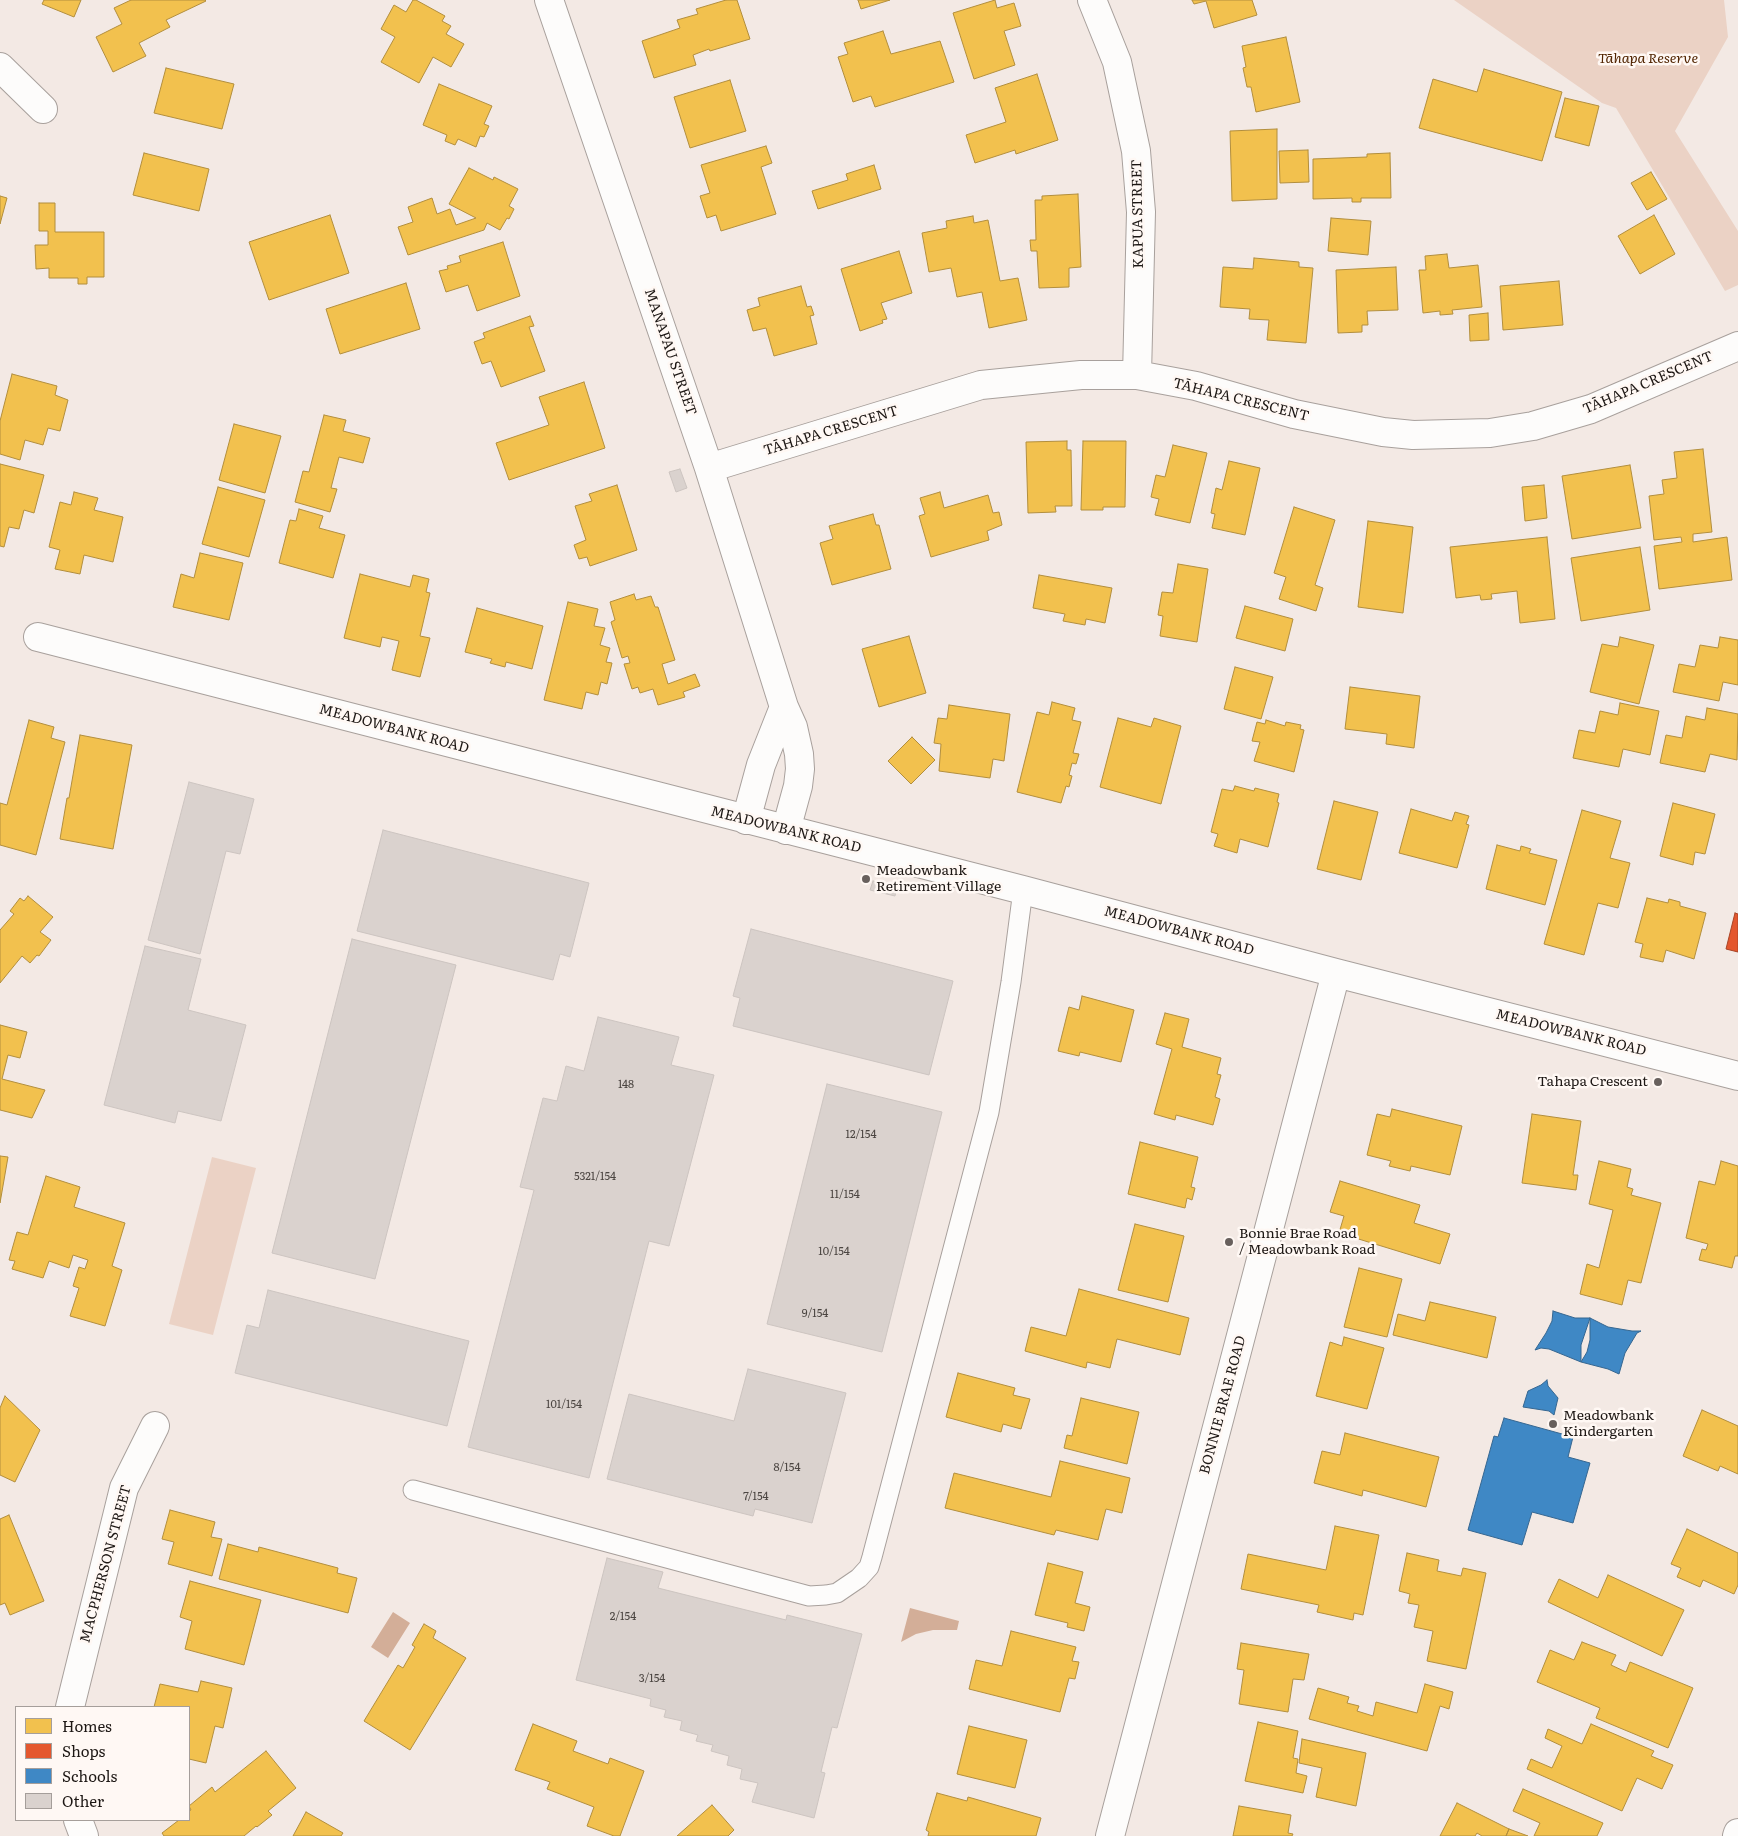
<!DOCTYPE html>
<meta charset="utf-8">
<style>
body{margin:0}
#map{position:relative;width:1738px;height:1836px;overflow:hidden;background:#f3e9e4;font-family:Literata,serif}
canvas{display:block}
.legend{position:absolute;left:15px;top:1706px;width:175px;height:115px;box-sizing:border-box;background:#fff8f4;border:1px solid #a59e9a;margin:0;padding:6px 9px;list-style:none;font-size:15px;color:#1d1714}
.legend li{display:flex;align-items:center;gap:10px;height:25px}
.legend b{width:25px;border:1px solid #a59e9a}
</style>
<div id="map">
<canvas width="1738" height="1836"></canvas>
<ul class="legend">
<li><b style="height:14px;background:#f2c14e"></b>Homes</li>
<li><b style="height:14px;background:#e4572e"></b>Shops</li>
<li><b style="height:14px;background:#3f88c5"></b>Schools</li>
<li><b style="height:14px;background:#dad2ce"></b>Other</li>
</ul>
</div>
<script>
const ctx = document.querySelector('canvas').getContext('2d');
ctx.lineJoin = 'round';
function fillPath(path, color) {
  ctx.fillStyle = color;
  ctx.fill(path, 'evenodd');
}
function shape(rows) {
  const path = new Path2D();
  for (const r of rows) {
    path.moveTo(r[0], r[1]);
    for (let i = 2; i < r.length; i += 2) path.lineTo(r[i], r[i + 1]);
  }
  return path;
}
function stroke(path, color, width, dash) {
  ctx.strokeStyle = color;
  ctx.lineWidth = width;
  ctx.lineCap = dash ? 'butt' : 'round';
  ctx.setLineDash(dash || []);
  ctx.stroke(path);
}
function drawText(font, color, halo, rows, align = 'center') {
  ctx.font = font + ' Literata,serif';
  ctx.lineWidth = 5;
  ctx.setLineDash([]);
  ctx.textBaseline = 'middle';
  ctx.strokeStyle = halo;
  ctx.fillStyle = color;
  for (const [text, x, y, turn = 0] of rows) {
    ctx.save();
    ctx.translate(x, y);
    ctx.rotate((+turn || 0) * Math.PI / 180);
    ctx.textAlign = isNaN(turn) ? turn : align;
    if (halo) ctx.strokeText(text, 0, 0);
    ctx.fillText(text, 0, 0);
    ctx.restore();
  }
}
fillPath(shape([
 [1454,0,1724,0,1728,37,1675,131,1738,231,1738,285,1725,291,1616,108,1602,103],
 [212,1157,256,1168,213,1335,169,1324]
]), '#ebd2c5');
fillPath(shape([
 [910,1608,959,1621,957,1630,933,1630,916,1634,901,1642],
 [393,1612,410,1623,388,1658,371,1647]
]), '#d3ae98');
const homes = shape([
 [44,0,81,0,74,17,42,4,44,0],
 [131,0,205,0,206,1,166,20,170,27,139,43,146,56,113,72,96,37,122,24,114,8,131,0],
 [413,0,416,0,445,16,442,21,451,26,446,34,464,44,451,67,433,57,419,83,381,62,395,37,381,29,394,5,406,12,413,0],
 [726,0,737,0,750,39,710,51,709,49,693,55,696,65,654,78,642,41,680,28,677,20,698,14,696,9,726,0],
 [858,0,890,0,861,9,858,0],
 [995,0,997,8,1014,3,1021,26,1004,31,1015,65,974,79,953,13,995,0],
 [1192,0,1252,0,1257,15,1214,28,1206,1,1194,4,1192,0],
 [883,31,891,54,940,41,954,82,875,107,871,96,853,102,838,57,848,54,844,43,883,31],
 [1286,37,1300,102,1256,112,1251,87,1247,87,1243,68,1246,67,1242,46,1286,37],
 [166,68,234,84,222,129,154,113,166,68],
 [1484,69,1562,92,1542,161,1419,128,1433,79,1477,92,1484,69],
 [1037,74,1058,140,1016,154,1015,150,975,163,966,135,1006,122,995,88,1037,74],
 [730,80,746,131,690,148,674,97,730,80],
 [439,84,492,106,484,124,489,126,484,137,480,136,476,147,458,139,455,145,445,141,447,135,423,125,439,84],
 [1565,98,1599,106,1589,146,1555,137,1565,98],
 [1277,129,1277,199,1232,201,1230,131,1277,129],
 [766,146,772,163,761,167,776,214,721,231,716,215,707,218,700,196,710,193,701,165,766,146],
 [1308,150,1309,182,1280,183,1279,151,1308,150],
 [144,153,209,169,199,211,133,195,144,153],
 [1390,153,1391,198,1361,198,1361,202,1352,202,1352,198,1313,199,1313,159,1367,157,1367,154,1390,153],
 [874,165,881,189,818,209,812,191,848,180,846,174,874,165],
 [469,168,493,180,494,177,518,189,509,206,514,209,509,219,507,218,500,230,487,223,484,230,408,255,398,227,413,222,408,207,432,198,437,214,450,209,456,225,476,218,449,204,469,168],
 [1651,172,1667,199,1647,210,1631,183,1651,172],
 [1078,194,1081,267,1069,268,1069,287,1039,288,1037,251,1031,251,1030,240,1036,240,1035,200,1042,200,1042,196,1078,194],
 [0,196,7,198,0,224,0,196],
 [39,203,55,203,55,232,104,232,104,277,87,277,87,284,78,284,78,278,49,278,49,268,36,269,35,245,48,245,48,231,39,231,39,203],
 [330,215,349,273,269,300,249,242,330,215],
 [1654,215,1675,254,1640,274,1618,236,1654,215],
 [973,216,974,223,988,220,1000,281,1018,278,1027,320,989,328,982,292,957,297,951,268,929,272,922,233,947,228,946,221,973,216],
 [1331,218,1371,221,1368,255,1328,251,1331,218],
 [503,242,520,296,477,311,468,285,446,292,439,271,448,269,447,266,461,262,459,256,503,242],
 [899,251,912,293,881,303,887,319,882,320,883,323,860,331,841,269,899,251],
 [1447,254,1449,268,1478,265,1482,307,1452,310,1453,314,1440,315,1440,311,1423,313,1419,270,1426,270,1425,256,1447,254],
 [1254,258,1299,262,1299,267,1313,268,1306,343,1267,340,1269,320,1249,319,1250,309,1220,307,1223,267,1253,269,1254,258],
 [1396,267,1398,310,1367,311,1368,325,1362,325,1362,332,1338,333,1336,270,1396,267],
 [1559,281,1563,325,1503,330,1500,286,1559,281],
 [406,283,420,329,340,354,326,309,406,283],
 [801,286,807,307,811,306,814,315,810,316,817,344,774,356,766,328,753,331,747,310,760,306,758,298,801,286],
 [1488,313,1489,340,1470,341,1469,315,1488,313],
 [530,316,534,326,529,327,545,371,501,387,491,361,482,364,474,342,485,338,483,333,530,316],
 [12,374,57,386,55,395,68,400,60,431,48,428,43,445,25,440,20,460,0,454,0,421,12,374],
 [584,382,605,448,509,480,496,443,549,425,539,397,584,382],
 [324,415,346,420,343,431,370,438,363,463,339,457,331,488,337,489,330,512,295,502,303,471,309,472,324,415],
 [234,424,281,436,265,493,219,480,234,424],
 [1067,441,1067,450,1071,450,1072,506,1055,506,1056,512,1028,513,1026,442,1067,441],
 [1083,441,1126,441,1125,507,1103,507,1103,510,1081,510,1083,441],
 [1173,445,1207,453,1190,523,1155,515,1159,499,1151,497,1156,475,1165,477,1173,445],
 [1703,449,1712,532,1693,534,1693,542,1727,537,1732,580,1659,589,1654,546,1682,542,1681,537,1654,540,1649,496,1664,494,1662,480,1677,478,1674,452,1703,449],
 [1229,461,1260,468,1245,535,1212,528,1215,514,1211,513,1216,488,1222,490,1229,461],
 [0,464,44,475,34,513,24,510,19,529,9,527,4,547,0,546,0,464],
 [1630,465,1641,528,1572,539,1562,476,1630,465],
 [617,485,637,550,590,566,587,557,579,559,574,545,586,540,575,506,592,501,589,494,617,485],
 [1544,485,1547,518,1525,521,1522,487,1544,485],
 [218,487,265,500,249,557,202,544,218,487],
 [74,492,98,498,94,510,123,517,113,562,84,555,80,574,55,569,60,550,49,547,60,502,71,505,74,492],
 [940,492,944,508,988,495,993,513,999,512,1002,525,987,531,989,540,931,557,919,516,925,514,920,498,940,492],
 [1294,507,1335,520,1315,585,1323,588,1316,611,1279,599,1286,577,1274,573,1294,507],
 [299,509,323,516,319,528,345,535,333,578,279,563,290,520,296,521,299,509],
 [873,514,876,525,879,525,891,569,832,585,820,543,833,539,829,526,873,514],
 [1368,521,1413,527,1403,613,1358,607,1368,521],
 [1547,537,1555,619,1520,623,1517,591,1491,594,1492,599,1481,600,1480,595,1456,598,1450,547,1547,537],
 [1640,547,1650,610,1581,621,1571,558,1640,547],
 [200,553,243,563,229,620,173,607,181,574,194,578,200,553],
 [1178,564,1208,569,1197,642,1160,636,1163,616,1158,615,1162,592,1173,593,1178,564],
 [360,574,410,587,413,575,429,579,426,592,430,593,420,636,430,638,420,677,392,670,399,641,382,637,380,647,344,638,360,574],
 [1039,575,1112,588,1105,623,1086,619,1085,625,1063,621,1065,614,1033,608,1039,575],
 [634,594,636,600,651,596,655,607,658,607,675,660,662,664,668,684,695,674,700,686,683,692,685,697,658,705,653,689,640,693,638,687,632,689,624,664,630,663,628,656,622,658,611,622,615,620,610,602,634,594],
 [568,602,598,609,594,626,605,628,600,645,610,648,606,662,612,663,607,684,601,682,598,695,586,692,582,709,544,700,568,602],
 [1245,606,1293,619,1285,651,1236,638,1245,606],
 [477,608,543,626,532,669,506,662,505,667,490,663,492,659,465,652,477,608],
 [909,636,926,693,879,707,862,649,909,636],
 [1620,637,1654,645,1639,704,1590,692,1602,644,1618,647,1620,637],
 [1720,637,1738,640,1738,685,1723,682,1719,701,1673,692,1679,664,1695,667,1700,645,1718,648,1720,637],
 [1235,667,1273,677,1261,719,1224,709,1235,667],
 [1350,687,1420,696,1414,748,1386,744,1387,734,1345,729,1350,687],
 [1052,702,1075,708,1072,720,1081,722,1073,753,1079,754,1076,764,1072,763,1069,775,1072,776,1069,787,1066,786,1061,803,1017,792,1037,712,1049,715,1052,702],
 [1620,703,1659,711,1650,755,1623,749,1619,767,1573,758,1579,730,1595,733,1600,711,1618,715,1620,703],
 [949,705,1010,714,1004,761,993,759,990,778,939,771,941,744,934,743,938,718,947,719,949,705],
 [1707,708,1738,714,1737,760,1710,754,1705,772,1660,763,1666,735,1682,738,1686,716,1705,720,1707,708],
 [1118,718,1151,727,1154,718,1181,726,1161,804,1100,787,1118,718],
 [29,720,54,727,51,738,65,742,36,855,0,845,0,803,7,805,29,720],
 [1266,720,1285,726,1286,722,1301,725,1300,729,1304,730,1294,772,1254,761,1260,742,1252,741,1257,722,1265,724,1266,720],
 [80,735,132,745,113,849,60,839,67,798,69,798,80,735],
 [912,737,935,760,911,784,888,761,912,737],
 [1235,786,1254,791,1255,788,1279,794,1277,802,1279,803,1268,847,1240,839,1237,853,1214,846,1218,834,1211,832,1222,789,1233,791,1235,786],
 [1334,801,1378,812,1361,880,1317,869,1334,801],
 [1673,803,1715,814,1705,854,1695,852,1693,865,1660,856,1673,803],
 [1411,809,1452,821,1455,812,1469,816,1466,824,1469,825,1457,868,1399,853,1411,809],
 [1582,810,1621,821,1610,858,1630,863,1618,908,1598,903,1584,955,1544,944,1582,810],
 [1497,845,1520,851,1521,846,1531,849,1529,853,1557,860,1545,905,1486,889,1497,845],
 [28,896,53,917,40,932,51,940,39,956,37,955,30,963,22,956,0,983,0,930,14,914,10,911,20,898,24,901,28,896],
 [1647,898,1668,903,1669,899,1680,902,1680,906,1706,913,1694,959,1666,950,1663,962,1640,957,1643,944,1635,942,1647,898],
 [1082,996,1134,1010,1121,1062,1080,1052,1079,1056,1058,1051,1069,1007,1079,1010,1082,996],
 [1165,1013,1189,1019,1182,1047,1221,1058,1217,1074,1221,1075,1215,1097,1220,1099,1213,1125,1176,1115,1175,1120,1154,1114,1172,1049,1156,1044,1165,1013],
 [0,1025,27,1032,20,1058,8,1055,2,1079,45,1090,32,1118,0,1110,0,1025],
 [1392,1109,1462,1126,1450,1175,1411,1166,1410,1171,1389,1166,1391,1161,1367,1155,1377,1114,1390,1117,1392,1109],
 [1532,1114,1581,1121,1573,1175,1578,1175,1576,1190,1522,1183,1532,1114],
 [1140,1142,1198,1157,1191,1187,1195,1188,1192,1200,1187,1198,1185,1208,1128,1194,1140,1142],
 [0,1156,8,1157,0,1203,0,1156],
 [1599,1161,1631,1169,1627,1187,1633,1189,1631,1195,1661,1203,1641,1283,1628,1280,1622,1305,1580,1294,1587,1264,1599,1268,1613,1210,1589,1204,1599,1161],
 [1721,1161,1738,1166,1738,1256,1735,1256,1732,1268,1699,1260,1702,1249,1706,1250,1708,1244,1686,1238,1699,1181,1715,1185,1721,1161],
 [46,1176,80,1187,74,1207,125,1223,112,1266,122,1270,105,1326,70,1316,79,1288,73,1286,79,1267,85,1269,88,1260,73,1255,69,1268,49,1261,43,1278,12,1269,15,1261,9,1260,17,1232,28,1235,46,1176],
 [1340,1181,1420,1205,1414,1223,1450,1234,1440,1264,1339,1233,1344,1216,1330,1212,1340,1181],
 [1135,1224,1184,1236,1168,1302,1118,1290,1135,1224],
 [1359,1268,1402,1279,1387,1337,1344,1327,1359,1268],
 [1079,1289,1189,1318,1180,1355,1117,1339,1110,1368,1087,1362,1086,1368,1025,1351,1031,1327,1066,1336,1079,1289],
 [1430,1302,1496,1317,1487,1358,1393,1335,1398,1314,1425,1321,1430,1302],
 [1344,1337,1384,1348,1367,1409,1316,1396,1330,1342,1342,1346,1344,1337],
 [958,1373,1015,1388,1013,1395,1030,1399,1021,1429,1003,1424,1001,1432,946,1417,958,1373],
 [5,1396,40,1430,15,1482,0,1475,0,1408,5,1396],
 [1081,1398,1139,1412,1127,1464,1064,1448,1067,1435,1072,1436,1081,1398],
 [1702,1410,1738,1426,1738,1474,1720,1466,1718,1471,1683,1456,1702,1410],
 [1345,1433,1439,1457,1426,1507,1363,1490,1362,1496,1314,1483,1322,1451,1340,1455,1345,1433],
 [1060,1461,1130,1478,1122,1513,1106,1509,1098,1540,1056,1530,1054,1535,945,1508,954,1473,1051,1497,1060,1461],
 [170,1510,215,1522,211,1537,222,1539,212,1576,168,1564,174,1542,162,1539,170,1510],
 [9,1515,44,1601,10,1615,5,1603,0,1605,0,1519,9,1515],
 [1335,1526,1379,1535,1363,1615,1354,1613,1353,1620,1317,1612,1319,1605,1241,1589,1248,1554,1326,1570,1335,1526],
 [1687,1529,1738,1553,1738,1585,1734,1594,1703,1580,1700,1587,1677,1577,1681,1568,1671,1564,1687,1529],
 [228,1544,258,1552,259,1547,338,1568,337,1573,357,1578,348,1613,219,1579,228,1544],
 [1407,1553,1439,1560,1437,1571,1461,1576,1463,1568,1486,1573,1466,1669,1427,1661,1433,1631,1414,1627,1419,1605,1408,1603,1410,1594,1399,1591,1407,1553],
 [1048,1563,1083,1572,1075,1603,1090,1607,1084,1631,1067,1627,1068,1623,1035,1615,1048,1563],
 [1608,1575,1684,1610,1662,1656,1548,1602,1559,1579,1598,1598,1608,1575],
 [190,1581,261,1600,244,1665,185,1649,192,1621,180,1617,190,1581],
 [424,1624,436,1631,433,1638,466,1658,410,1750,364,1721,398,1665,403,1668,415,1647,412,1645,424,1624],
 [1011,1631,1076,1647,1072,1661,1079,1662,1075,1679,1069,1678,1060,1712,969,1689,976,1660,1002,1666,1011,1631],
 [1582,1642,1616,1655,1611,1665,1626,1672,1630,1662,1693,1688,1668,1748,1596,1718,1600,1708,1537,1682,1550,1650,1574,1660,1582,1642],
 [1241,1643,1309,1654,1304,1680,1293,1679,1288,1712,1239,1704,1244,1670,1237,1669,1241,1643],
 [201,1681,232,1688,223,1728,215,1726,206,1763,189,1759,189,1707,154,1707,160,1684,198,1692,201,1681],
 [1425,1684,1453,1692,1449,1709,1440,1706,1427,1751,1309,1719,1318,1688,1349,1697,1347,1703,1359,1706,1357,1711,1373,1716,1376,1702,1417,1713,1425,1684],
 [1258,1722,1298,1731,1293,1758,1298,1759,1296,1773,1307,1776,1303,1793,1245,1781,1258,1722],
 [533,1724,577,1741,573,1751,608,1764,610,1758,644,1771,620,1836,614,1836,587,1826,594,1807,547,1789,550,1782,515,1770,533,1724],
 [1591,1724,1654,1751,1651,1756,1673,1765,1662,1789,1637,1778,1622,1811,1527,1769,1531,1759,1552,1768,1562,1746,1545,1738,1548,1729,1582,1744,1591,1724],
 [969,1726,1027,1740,1015,1788,957,1774,969,1726],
 [1302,1739,1366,1753,1356,1806,1316,1797,1322,1768,1299,1763,1302,1739],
 [266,1751,296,1788,268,1811,272,1815,257,1827,256,1826,244,1836,164,1836,162,1833,179,1820,189,1820,189,1811,191,1810,189,1806,212,1787,215,1792,266,1751],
 [1523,1789,1603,1823,1597,1836,1534,1836,1540,1823,1513,1811,1523,1789],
 [937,1793,967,1801,968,1797,1041,1818,1036,1836,928,1836,929,1832,926,1830,937,1793],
 [1457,1803,1509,1829,1506,1836,1482,1836,1477,1833,1475,1836,1440,1836,1457,1803],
 [712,1805,734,1830,728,1836,677,1836,712,1805],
 [1239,1806,1291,1815,1288,1833,1293,1834,1292,1836,1233,1836,1239,1806],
 [306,1812,343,1833,341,1836,293,1836,306,1812],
 [1509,1829,1528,1836,1506,1836,1509,1829]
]);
fillPath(homes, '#f2c14e');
stroke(homes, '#b28e3d', 1);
const shops = shape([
 [1735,913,1738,914,1738,952,1726,949,1735,913]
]);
fillPath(shops, '#e4572e');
stroke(shops, '#a84426', 1);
const schools = shape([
 [1553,1311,1575,1318,1590,1318,1581,1345,1581,1362,1549,1349,1541,1348,1535,1350,1546,1333,1552,1321,1553,1311],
 [1590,1318,1608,1327,1632,1331,1641,1331,1637,1333,1625,1353,1619,1374,1608,1369,1581,1362,1587,1352,1590,1340,1590,1318],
 [1547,1380,1548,1386,1558,1398,1554,1415,1549,1411,1523,1407,1528,1391,1541,1385,1547,1380],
 [1504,1418,1573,1437,1568,1457,1590,1463,1573,1523,1532,1512,1522,1545,1468,1530,1494,1436,1498,1437,1504,1418]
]);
fillPath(schools, '#3f88c5');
stroke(schools, '#356690', 1);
const building = shape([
 [680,469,687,488,676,492,669,472,680,469],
 [189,782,254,799,240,854,226,851,200,954,148,940,189,782],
 [383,830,589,883,570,957,560,954,553,980,357,931,383,830],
 [873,881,897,887,895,896,870,890,873,881],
 [751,929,953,981,929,1075,733,1026,740,998,733,996,751,929],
 [352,939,456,965,375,1279,272,1253,352,939],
 [145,946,201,959,188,1010,246,1025,221,1121,178,1111,175,1123,104,1105,145,946],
 [598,1017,679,1037,671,1065,714,1075,669,1246,649,1241,589,1478,468,1447,534,1190,520,1187,543,1098,557,1101,566,1066,584,1071,598,1017],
 [827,1084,942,1112,882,1352,767,1324,827,1084],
 [268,1290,469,1341,447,1426,235,1373,247,1325,259,1328,268,1290],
 [748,1369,846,1393,812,1523,755,1509,753,1516,607,1479,629,1394,734,1421,748,1369],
 [607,1558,663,1572,658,1588,786,1620,787,1615,862,1634,837,1728,832,1727,821,1772,825,1773,814,1818,752,1802,758,1783,740,1779,742,1769,727,1765,729,1756,711,1751,713,1745,696,1741,698,1735,680,1730,682,1721,664,1717,666,1710,650,1706,651,1699,576,1680,607,1558]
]);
fillPath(building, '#dad2ce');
stroke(building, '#ccc4c0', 1);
const service = shape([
 [413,1490,809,1596,826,1595,837,1593,859,1578,869,1567,872,1557,989,1112,1011,982,1023,890]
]);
const minor = shape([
 [549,0,709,468,784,707,793,727,799,754,800,769,798,786,786,830],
 [1092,0,1117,62,1136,151,1141,212,1137,375],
 [0,67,43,109],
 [709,468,981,385,1081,375,1137,375,1196,386,1294,414,1383,432,1413,435,1490,433,1533,426,1591,409,1738,346],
 [38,637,1023,890,1336,973,1738,1076],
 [746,820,761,765,784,707],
 [70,1707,124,1488,155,1426],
 [78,1820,84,1836],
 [1110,1836,1336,973]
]);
const tertiary = shape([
 [1737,1836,1738,1833]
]);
stroke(service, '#a8a09c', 21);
stroke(minor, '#a8a09c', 30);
stroke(tertiary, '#a8a09c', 30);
stroke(service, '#fdfcfb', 19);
stroke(minor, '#fdfcfb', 28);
stroke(tertiary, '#fdfcfb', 28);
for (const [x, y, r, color] of [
 [866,879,5,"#68605d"],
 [1658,1082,5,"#68605d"],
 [1229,1242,5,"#68605d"],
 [1553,1424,5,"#68605d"]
]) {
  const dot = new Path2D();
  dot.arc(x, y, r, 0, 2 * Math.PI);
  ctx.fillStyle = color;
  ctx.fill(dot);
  stroke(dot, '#fff8f4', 2);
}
drawText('11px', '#4c4642', null, [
 ["148",626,1085],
 ["12/154",861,1135],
 ["5321/154",595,1177],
 ["11/154",845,1195],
 ["10/154",834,1252],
 ["9/154",815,1314],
 ["101/154",564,1405],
 ["8/154",787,1468],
 ["7/154",756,1497],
 ["2/154",623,1617],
 ["3/154",652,1679]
]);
drawText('italic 14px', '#512400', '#fff8f4', [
 ["Tāhapa Reserve",1648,59]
]);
drawText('14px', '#1d1714', '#fff8f4', [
 ["KAPUA STREET",1138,214,-91],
 ["MANAPAU STREET",670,352,71],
 ["TĀHAPA CRESCENT",1648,383,-23],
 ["TĀHAPA CRESCENT",1241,400,14],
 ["TĀHAPA CRESCENT",831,431,-17],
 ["MEADOWBANK ROAD",394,729,15],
 ["MEADOWBANK ROAD",786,830,14],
 ["MEADOWBANK ROAD",1179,931,15],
 ["MEADOWBANK ROAD",1571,1033,14],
 ["BONNIE BRAE ROAD",1223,1405,-75],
 ["MACPHERSON STREET",106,1564,-75]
]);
drawText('14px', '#1d1714', '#fff8f4', [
 ["Meadowbank",876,871],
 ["Retirement Village",876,887],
 ["Tahapa Crescent",1648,1082,"right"],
 ["Bonnie Brae Road",1239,1234],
 ["/ Meadowbank Road",1239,1250],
 ["Meadowbank",1563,1416],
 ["Kindergarten",1563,1432]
], 'left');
</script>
